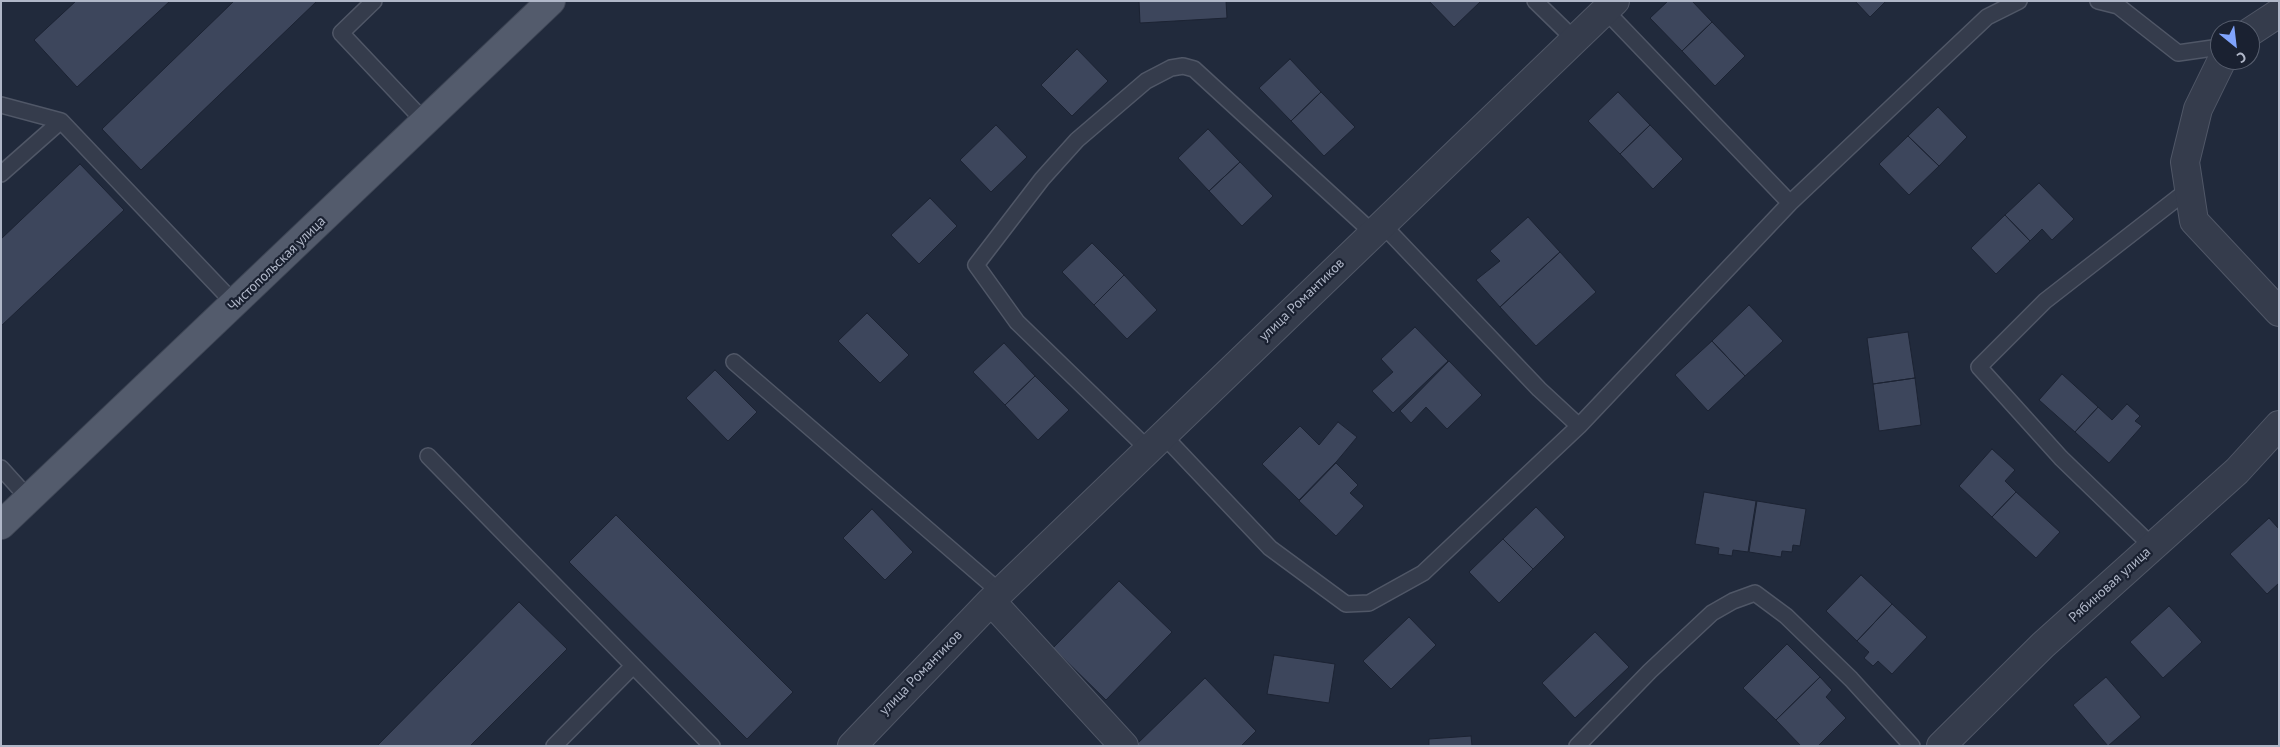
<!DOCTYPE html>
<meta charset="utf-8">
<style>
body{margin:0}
#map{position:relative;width:2280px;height:747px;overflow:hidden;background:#212a3c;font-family:"PT Sans",sans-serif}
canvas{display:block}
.frame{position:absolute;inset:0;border:2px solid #b0b7c8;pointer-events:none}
.north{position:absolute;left:2210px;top:20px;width:50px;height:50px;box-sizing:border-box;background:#1a2131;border:1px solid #565d6d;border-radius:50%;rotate:151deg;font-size:14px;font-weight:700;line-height:20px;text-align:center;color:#b0b7c8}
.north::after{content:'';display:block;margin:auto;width:18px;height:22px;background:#80a4fd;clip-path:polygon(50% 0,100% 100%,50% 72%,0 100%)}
</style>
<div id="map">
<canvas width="2280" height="747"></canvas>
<div class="frame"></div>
<div class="north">С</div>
</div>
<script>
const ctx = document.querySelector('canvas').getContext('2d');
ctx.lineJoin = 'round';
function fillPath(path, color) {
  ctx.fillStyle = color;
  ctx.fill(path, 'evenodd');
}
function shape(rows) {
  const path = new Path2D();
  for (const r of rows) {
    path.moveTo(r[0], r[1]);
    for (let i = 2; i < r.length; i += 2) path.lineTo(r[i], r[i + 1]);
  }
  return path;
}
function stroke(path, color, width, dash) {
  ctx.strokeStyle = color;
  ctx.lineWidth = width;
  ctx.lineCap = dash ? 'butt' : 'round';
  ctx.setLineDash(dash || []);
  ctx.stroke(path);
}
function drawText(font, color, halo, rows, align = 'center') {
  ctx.font = font + ' "PT Sans",sans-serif';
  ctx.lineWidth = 4.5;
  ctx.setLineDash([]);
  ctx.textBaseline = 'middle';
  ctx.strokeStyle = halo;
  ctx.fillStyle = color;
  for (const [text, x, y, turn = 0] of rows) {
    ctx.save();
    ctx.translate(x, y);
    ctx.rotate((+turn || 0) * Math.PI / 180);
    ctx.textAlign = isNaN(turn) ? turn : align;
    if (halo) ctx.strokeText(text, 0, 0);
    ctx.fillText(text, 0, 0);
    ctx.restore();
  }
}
const building = shape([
 [76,1,170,1,77,87,34,40,76,1],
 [234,1,317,1,141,170,102,129,234,1],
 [1139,1,1226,1,1227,18,1140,23,1139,1],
 [1429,1,1481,1,1454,27,1429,1],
 [1668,1,1692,1,1712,22,1682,51,1650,18,1668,1],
 [1855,1,1886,1,1870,17,1855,1],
 [1712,22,1745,56,1715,86,1682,51,1712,22],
 [1077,49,1108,81,1072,116,1041,85,1077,49],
 [1290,59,1321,92,1291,121,1259,88,1290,59],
 [1321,92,1355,127,1324,156,1291,121,1321,92],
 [1618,92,1650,125,1620,154,1588,121,1618,92],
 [1938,107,1967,137,1939,166,1908,136,1938,107],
 [996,125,1027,157,991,192,960,160,996,125],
 [1650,125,1683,159,1653,189,1620,154,1650,125],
 [1208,129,1240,162,1209,191,1178,158,1208,129],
 [1908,136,1939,166,1909,195,1879,164,1908,136],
 [1240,162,1273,196,1242,226,1209,191,1240,162],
 [80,164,124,210,1,326,1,239,80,164],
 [2039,183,2074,219,2052,240,2042,229,2030,241,2005,215,2039,183],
 [930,198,957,226,919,264,891,235,930,198],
 [2005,215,2030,241,1996,274,1971,248,2005,215],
 [1528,217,1560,252,1500,307,1476,280,1500,261,1490,251,1528,217],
 [1092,243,1124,275,1094,305,1062,272,1092,243],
 [1560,252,1596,292,1536,346,1500,307,1560,252],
 [1124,275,1157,310,1127,339,1094,305,1124,275],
 [1749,305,1783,341,1745,376,1712,341,1749,305],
 [867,313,909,355,880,383,838,341,867,313],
 [1415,327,1448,361,1393,413,1372,391,1393,372,1381,359,1415,327],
 [1908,332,1915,378,1873,384,1867,338,1908,332],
 [1712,341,1745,376,1708,411,1675,375,1712,341],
 [1004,343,1035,376,1005,405,973,372,1004,343],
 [1449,361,1482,395,1447,429,1426,407,1411,423,1400,411,1449,361],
 [715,370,757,412,728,441,686,398,715,370],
 [2062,374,2098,407,2075,432,2039,400,2062,374],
 [1035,376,1069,410,1038,440,1005,405,1035,376],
 [1915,378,1921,425,1879,431,1873,384,1915,378],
 [2127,404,2140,416,2135,421,2142,426,2109,463,2075,432,2098,407,2112,420,2127,404],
 [1338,422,1357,437,1337,461,1299,500,1262,464,1300,426,1319,445,1338,422],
 [1992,449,2015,470,2005,481,2016,492,1992,517,1959,486,1992,449],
 [1336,463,1358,485,1350,493,1364,506,1336,536,1299,501,1336,463],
 [1704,492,1756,501,1748,552,1733,550,1732,556,1718,554,1719,548,1695,544,1704,492],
 [2016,492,2060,532,2036,558,1992,517,2016,492],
 [1757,501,1806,509,1800,546,1793,545,1792,552,1782,551,1781,557,1749,552,1757,501],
 [1536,507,1565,537,1533,569,1503,539,1536,507],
 [872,509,913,552,885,580,843,538,872,509],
 [616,515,793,692,747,739,569,562,616,515],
 [2269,518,2279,529,2279,583,2267,594,2230,554,2269,518],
 [1503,539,1533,569,1499,603,1469,572,1503,539],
 [1861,575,1892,604,1857,641,1826,611,1861,575],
 [1119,581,1172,632,1106,700,1053,648,1119,581],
 [519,602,567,649,470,746,377,746,519,602],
 [1892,604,1927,637,1892,674,1878,661,1873,666,1864,658,1869,652,1857,641,1892,604],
 [2169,606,2202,642,2163,678,2130,642,2169,606],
 [1409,617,1436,645,1391,689,1363,661,1409,617],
 [1595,632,1629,667,1575,718,1542,683,1595,632],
 [1787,644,1820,677,1776,720,1743,688,1787,644],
 [1274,655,1335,664,1329,703,1267,694,1274,655],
 [1820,677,1832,690,1826,697,1846,718,1818,746,1801,746,1776,720,1820,677],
 [2106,677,2141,717,2108,746,2073,705,2106,677],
 [1205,678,1256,731,1241,746,1139,746,1137,744,1205,678],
 [1471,736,1472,746,1429,746,1429,739,1471,736]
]);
fillPath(building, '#3d465c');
stroke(building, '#1c2333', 1);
const service = shape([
 [374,1,341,33,424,121],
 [1535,1,1574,39],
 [2098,1,2118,6,2178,53,2220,47],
 [1605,10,1790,203],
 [1,105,61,121],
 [1,174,61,121,235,304],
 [1381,223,1539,389,1579,426,1790,203,1987,17,2019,1],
 [734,362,1000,592],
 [1163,435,1270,548,1346,604,1369,603,1423,573,1579,426],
 [1148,449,1017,322,976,265,1042,179,1077,140,1146,81,1171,68,1183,66,1194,69,1372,232],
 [428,456,712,746],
 [1,468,29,499],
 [2153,547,2061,458,1979,367,2045,301,2189,189],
 [554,746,632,667],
 [1577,746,1650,671,1712,613,1733,601,1755,593,1786,616,1851,679,1912,746]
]);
const minor = shape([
 [2250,32,2279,13],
 [2222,60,2198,109,2185,162,2194,221,2279,312],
 [991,601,1124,746],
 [852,746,991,601,1615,1],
 [1941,746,2043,645,2237,471,2279,425]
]);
const primary = shape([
 [1,525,551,1]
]);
stroke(service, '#505767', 18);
stroke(minor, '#505767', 30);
stroke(primary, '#3e4555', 30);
stroke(service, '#353c4c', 15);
stroke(minor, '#353c4c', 28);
stroke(primary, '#535b6c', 28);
drawText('14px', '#b0b7c8', '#1a2131', [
 ["Чистопольская улица",277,264,-44],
 ["улица Романтиков",1302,300,-44],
 ["Рябиновая улица",2110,585,-42],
 ["улица Романтиков",921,673,-46]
]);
</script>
